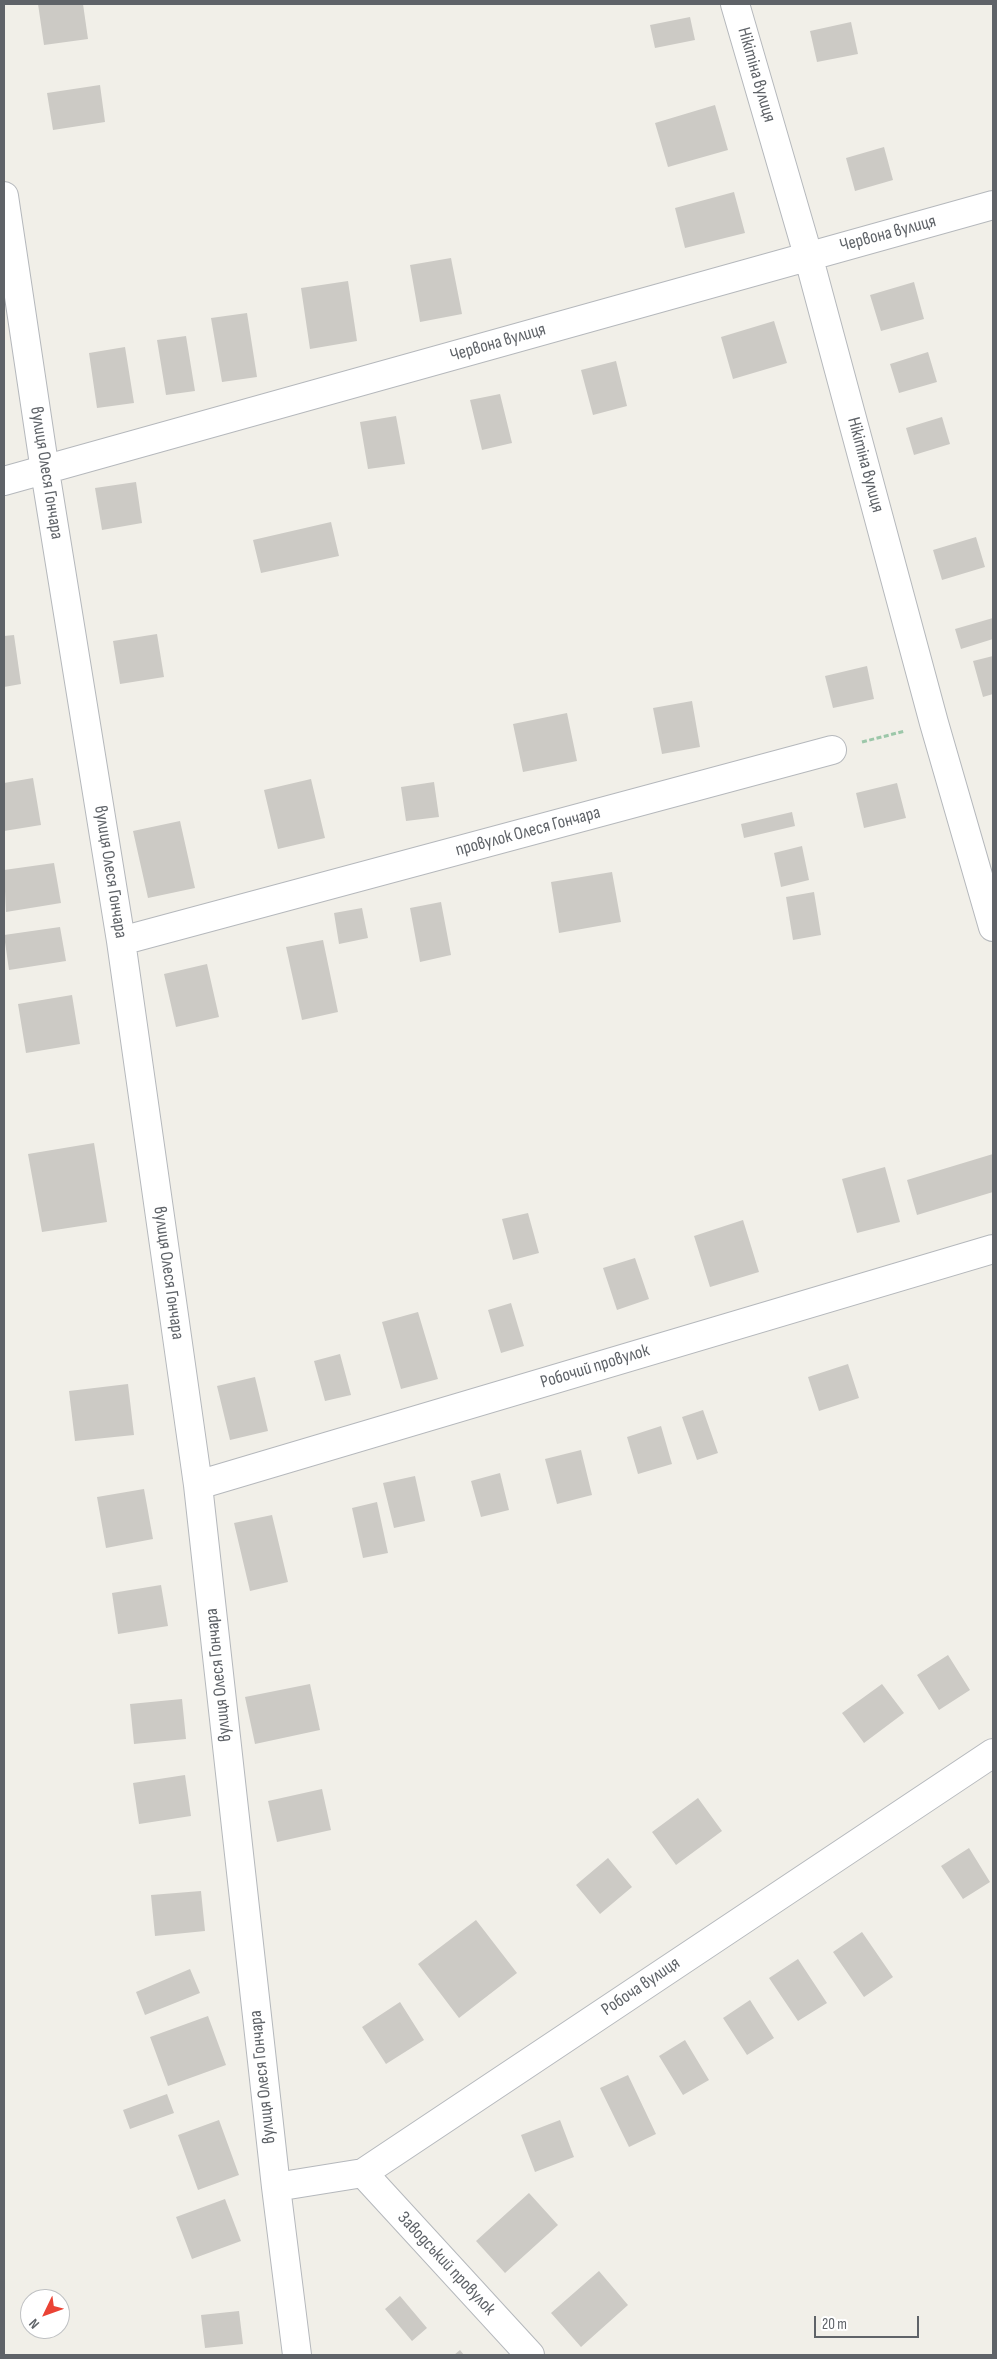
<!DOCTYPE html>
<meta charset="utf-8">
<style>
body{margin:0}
#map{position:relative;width:997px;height:2359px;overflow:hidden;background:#f1efe8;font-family:"Sofia Sans Condensed",sans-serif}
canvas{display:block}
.frame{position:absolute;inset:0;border:5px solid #5f6368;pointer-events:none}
.north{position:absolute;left:20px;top:2289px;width:50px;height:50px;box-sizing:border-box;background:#fff;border:1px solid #bfc1c3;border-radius:50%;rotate:228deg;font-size:14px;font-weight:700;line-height:20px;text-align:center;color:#5f6368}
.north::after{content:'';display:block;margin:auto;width:18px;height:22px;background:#ea4335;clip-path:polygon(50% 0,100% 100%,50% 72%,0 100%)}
.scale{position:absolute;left:814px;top:2316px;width:105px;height:22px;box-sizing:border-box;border:2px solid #5f6368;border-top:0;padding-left:6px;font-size:15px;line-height:18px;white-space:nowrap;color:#5f6368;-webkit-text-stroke:4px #fff;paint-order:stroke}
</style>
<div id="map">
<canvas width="997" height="2359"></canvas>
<div class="frame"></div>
<div class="north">N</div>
<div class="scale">20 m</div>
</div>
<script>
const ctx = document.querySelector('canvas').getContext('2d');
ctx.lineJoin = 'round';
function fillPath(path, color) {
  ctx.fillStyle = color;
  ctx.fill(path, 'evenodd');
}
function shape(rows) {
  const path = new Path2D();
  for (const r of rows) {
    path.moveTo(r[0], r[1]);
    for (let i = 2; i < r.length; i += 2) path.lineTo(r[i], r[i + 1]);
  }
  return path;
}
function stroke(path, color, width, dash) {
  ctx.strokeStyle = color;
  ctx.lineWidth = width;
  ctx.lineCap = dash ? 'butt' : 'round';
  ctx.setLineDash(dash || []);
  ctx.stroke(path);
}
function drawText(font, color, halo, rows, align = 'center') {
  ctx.font = font + ' "Sofia Sans Condensed",sans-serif';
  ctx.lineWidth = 4;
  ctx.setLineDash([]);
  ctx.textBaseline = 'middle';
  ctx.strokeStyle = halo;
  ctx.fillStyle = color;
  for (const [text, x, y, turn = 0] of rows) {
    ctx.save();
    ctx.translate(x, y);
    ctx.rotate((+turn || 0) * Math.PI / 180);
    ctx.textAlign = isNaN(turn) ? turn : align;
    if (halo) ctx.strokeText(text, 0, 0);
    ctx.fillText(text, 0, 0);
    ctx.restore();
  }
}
fillPath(shape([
 [38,4,83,4,88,39,44,45],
 [690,17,695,40,655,48,650,25],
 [851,22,858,54,817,62,810,31],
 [100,85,105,122,53,130,47,93],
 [715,105,728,150,668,167,655,123],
 [884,147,893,180,855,191,846,158],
 [734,192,745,233,685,248,675,208],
 [451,258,462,314,420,322,410,265],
 [348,281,357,341,310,349,301,288],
 [914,282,924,319,881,331,870,295],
 [247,313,257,377,222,382,211,318],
 [774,321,787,363,733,379,721,337],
 [186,336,195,391,166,395,157,340],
 [125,347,134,403,97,408,89,353],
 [928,352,937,382,899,393,890,364],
 [616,361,627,406,593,415,581,370],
 [500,394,512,443,482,450,470,400],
 [396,416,405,464,368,469,360,422],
 [942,417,950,444,914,455,906,428],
 [136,482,142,523,102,530,95,488],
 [331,522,339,556,261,573,253,540],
 [976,537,985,567,942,580,933,550],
 [993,618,993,639,961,649,955,629],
 [157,634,164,677,120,684,113,641],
 [14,635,21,684,4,687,4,636],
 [993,656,993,694,983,697,973,661],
 [867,666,874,699,833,708,825,676],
 [692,701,700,747,662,754,653,708],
 [567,713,577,761,523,772,513,724],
 [33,778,41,825,4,831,4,783],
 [311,779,325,838,278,849,264,790],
 [434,782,439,817,406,821,401,787],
 [897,783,906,818,864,828,856,793],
 [792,812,795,826,744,838,741,824],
 [180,821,195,888,148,898,133,831],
 [802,846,809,880,781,887,774,853],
 [54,863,61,903,6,912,4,870],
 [612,872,621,922,559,933,551,882],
 [814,892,821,935,793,940,786,897],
 [441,902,451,955,420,962,410,908],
 [362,908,368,938,339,944,334,913],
 [60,927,66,961,9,970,4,935],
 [323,940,338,1012,302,1020,286,947],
 [207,964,219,1017,176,1027,164,974],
 [72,995,80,1044,26,1053,18,1004],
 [94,1143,107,1222,42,1232,28,1154],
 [993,1154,993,1192,917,1215,907,1180],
 [885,1167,900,1222,857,1233,842,1179],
 [528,1213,539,1253,513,1260,502,1219],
 [743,1220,759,1272,710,1287,694,1236],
 [635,1258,649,1299,617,1310,603,1268],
 [511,1303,524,1346,501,1353,488,1310],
 [418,1312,438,1379,401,1389,382,1322],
 [340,1354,351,1395,325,1401,314,1361],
 [848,1364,859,1398,819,1411,808,1377],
 [255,1377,268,1431,230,1440,217,1386],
 [128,1384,134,1435,75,1441,69,1391],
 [703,1410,718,1453,697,1460,682,1417],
 [661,1426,672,1464,638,1474,627,1437],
 [581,1450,592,1495,557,1504,545,1459],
 [500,1473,509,1510,481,1517,471,1481],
 [415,1476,425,1521,394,1528,383,1483],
 [144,1489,153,1539,106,1548,97,1497],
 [377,1502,388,1553,363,1558,352,1508],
 [272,1515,288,1582,250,1591,234,1523],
 [161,1585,168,1626,118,1634,112,1593],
 [948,1655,970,1690,939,1710,917,1675],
 [310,1684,320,1730,255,1744,245,1697],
 [882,1684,904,1713,864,1743,842,1713],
 [182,1699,186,1739,134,1744,130,1704],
 [185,1775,191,1816,139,1824,133,1783],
 [322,1789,331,1830,277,1842,268,1801],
 [698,1798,722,1831,676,1865,652,1832],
 [969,1848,990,1882,963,1899,941,1866],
 [608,1858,632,1887,600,1914,576,1885],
 [201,1891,205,1931,155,1936,151,1895],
 [476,1920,517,1973,459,2018,418,1964],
 [862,1932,893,1977,864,1997,833,1952],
 [798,1959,827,2003,798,2021,769,1978],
 [190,1969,200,1993,145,2015,136,1992],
 [750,2000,774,2038,747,2055,723,2018],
 [400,2002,424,2040,386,2064,362,2027],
 [208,2016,226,2065,168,2086,150,2037],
 [685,2040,709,2080,683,2095,659,2056],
 [628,2075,656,2134,629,2147,600,2088],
 [167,2094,174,2113,130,2129,123,2110],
 [219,2120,239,2175,198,2190,178,2135],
 [560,2120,574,2157,535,2172,521,2135],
 [529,2193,558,2225,505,2273,476,2241],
 [225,2199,241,2241,192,2259,176,2217],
 [599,2271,628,2305,581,2347,551,2313],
 [400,2296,427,2328,412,2341,385,2309],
 [239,2311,243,2344,205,2348,201,2315],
 [460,2350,464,2355,454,2355]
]), '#cccac5');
const minor = shape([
 [735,4,808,255,934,723,993,927],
 [4,196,45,471,121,941,198,1485,276,2187,297,2355],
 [4,481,993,205],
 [121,941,832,750],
 [198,1485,993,1249],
 [363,2173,530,2355],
 [276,2187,363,2173,993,1753]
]);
stroke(minor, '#b5b8bc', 30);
stroke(shape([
 [862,742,905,731]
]), '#9cc7a9', 3, [5, 2.5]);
stroke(minor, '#fff', 28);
drawText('18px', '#5f6368', '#fff', [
 ["Нікітіна вулиця",756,75,74],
 ["Червона вулиця",888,234,-15],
 ["Червона вулиця",498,343,-16],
 ["Нікітіна вулиця",865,465,75],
 ["вулиця Олеся Гончара",46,473,81],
 ["провулок Олеся Гончара",528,832,-15],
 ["вулиця Олеся Гончара",110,872,81],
 ["вулиця Олеся Гончара",168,1273,82],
 ["Робочий провулок",595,1367,-17],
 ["вулиця Олеся Гончара",219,1675,-96],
 ["Робоча вулиця",641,1987,-34],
 ["вулиця Олеся Гончара",263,2077,-96],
 ["Заводський провулок",446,2264,47]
]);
</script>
